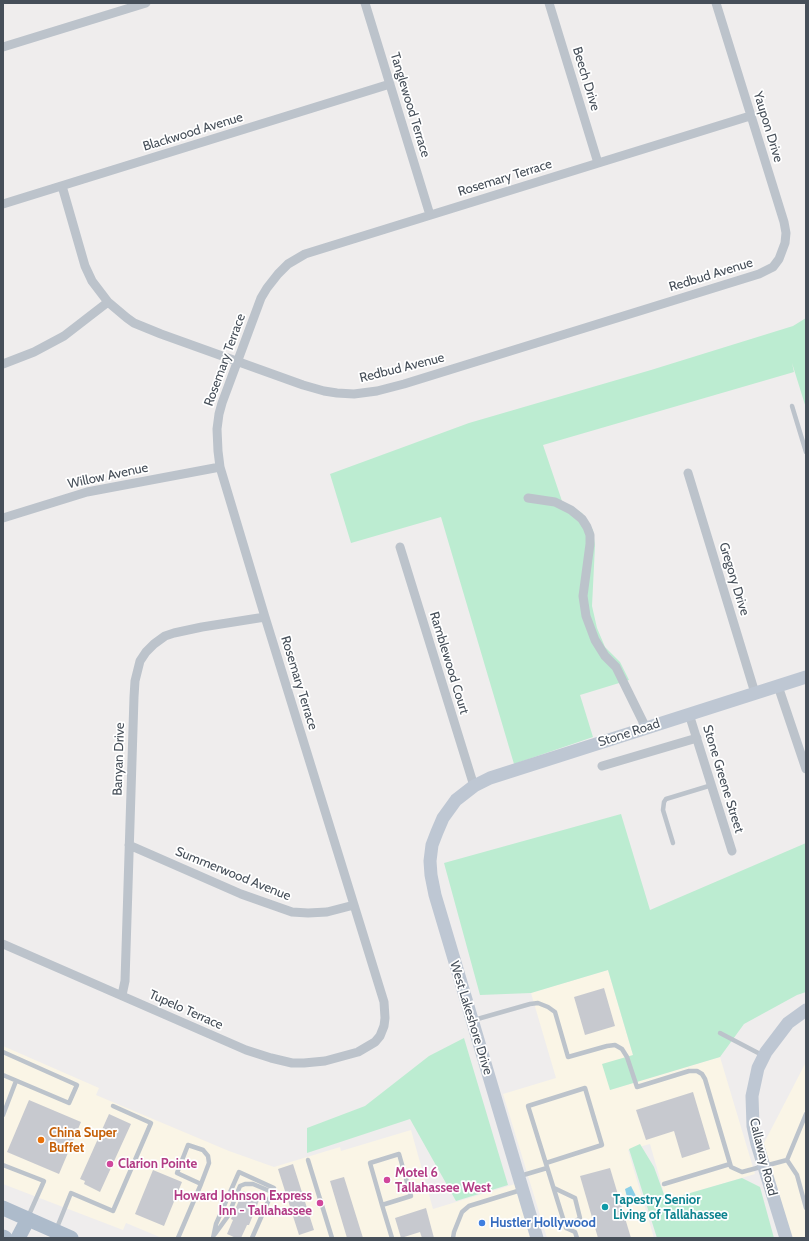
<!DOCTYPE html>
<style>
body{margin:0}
#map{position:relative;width:809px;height:1241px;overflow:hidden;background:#efeded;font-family:Cabin,sans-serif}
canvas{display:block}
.frame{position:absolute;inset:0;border:4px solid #464f59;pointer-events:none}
</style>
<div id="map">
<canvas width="809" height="1241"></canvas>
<div class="frame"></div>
</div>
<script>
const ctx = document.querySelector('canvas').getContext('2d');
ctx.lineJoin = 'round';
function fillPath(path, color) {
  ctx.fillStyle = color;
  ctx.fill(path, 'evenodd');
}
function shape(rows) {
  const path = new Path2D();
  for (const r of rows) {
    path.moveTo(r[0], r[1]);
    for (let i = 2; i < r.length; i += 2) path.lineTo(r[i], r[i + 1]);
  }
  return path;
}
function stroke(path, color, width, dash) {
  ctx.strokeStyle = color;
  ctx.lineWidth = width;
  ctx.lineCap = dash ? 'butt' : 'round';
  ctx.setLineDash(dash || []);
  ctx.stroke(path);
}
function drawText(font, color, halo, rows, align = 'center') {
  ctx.font = font + ' Cabin,sans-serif';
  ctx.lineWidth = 3.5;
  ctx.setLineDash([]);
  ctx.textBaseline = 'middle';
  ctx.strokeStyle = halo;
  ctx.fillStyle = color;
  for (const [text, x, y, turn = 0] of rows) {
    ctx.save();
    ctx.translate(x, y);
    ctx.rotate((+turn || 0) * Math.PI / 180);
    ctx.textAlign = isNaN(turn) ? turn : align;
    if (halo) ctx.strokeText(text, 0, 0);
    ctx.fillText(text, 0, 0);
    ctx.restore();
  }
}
fillPath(shape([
 [608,970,633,1055,610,1090,720,1057,755,1174,666,1200,650,1144,628,1150,654,1238,547,1238,503,1094,556,1078,531,993],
 [3,1046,99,1088,96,1095,229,1151,274,1167,340,1147,341,1151,411,1130,433,1209,515,1184,530,1238,162,1238,126,1223,123,1230,3,1184],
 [806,1062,806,1238,792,1238,763,1145]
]), '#faf5e6');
fillPath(shape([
 [806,318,806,408,792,363,794,372,543,445,562,501,582,513,593,530,595,546,592,606,597,628,605,647,620,662,629,680,580,695,593,737,514,764,441,517,351,543,330,474,469,423,651,370,793,326],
 [621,814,650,910,806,843,806,992,797,995,744,1024,720,1057,610,1090,602,1064,633,1055,608,970,531,993,480,995,444,863],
 [464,1038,508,1185,456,1201,410,1119,307,1153,307,1128,365,1106,429,1056],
 [640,1144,654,1167,666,1200,742,1178,760,1187,774,1238,657,1238,629,1149]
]), '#bcecd1');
fillPath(shape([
 [631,1186,638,1200,636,1203,628,1206,626,1201,628,1201,625,1189]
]), '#8bcfe7');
fillPath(shape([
 [604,988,615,1026,585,1035,574,997],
 [693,1092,710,1149,682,1158,674,1131,646,1140,636,1110],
 [29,1100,81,1122,59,1174,7,1152],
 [109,1114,131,1124,100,1192,84,1184,85,1181,80,1179],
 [293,1164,314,1230,299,1235,278,1169],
 [610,1168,631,1238,598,1238,580,1176],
 [153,1170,182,1182,164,1226,135,1214],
 [344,1177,363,1238,347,1238,330,1181],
 [243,1191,260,1198,249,1225,247,1225,241,1238,236,1238,227,1234,233,1220,231,1219],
 [426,1208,434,1238,422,1238,420,1232,401,1238,395,1218]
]), '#c7c9cf');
stroke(shape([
 [792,406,806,452],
 [673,843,663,810,664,802,666,799,712,785],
 [474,1020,530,1004,538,1003,548,1007,555,1012,568,1057,607,1046,615,1045,622,1049,627,1057,637,1087,689,1071,697,1071,702,1074,705,1079,731,1167,742,1172,787,1160],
 [720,1033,762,1055],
 [3,1052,77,1085,69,1103,3,1075],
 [3,1115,16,1081],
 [308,1160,332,1238],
 [787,1160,797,1175,806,1208],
 [787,1160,806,1114],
 [546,1163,602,1145,585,1088,528,1106,566,1228,575,1232,577,1238],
 [3,1165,44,1181,28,1217],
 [520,1176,547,1168],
 [664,1184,730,1164],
 [554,1188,575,1198,580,1218,566,1228],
 [382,1205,411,1196,399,1154,370,1163,382,1205,392,1238],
 [56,1230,71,1193,113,1211,151,1123,113,1106],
 [215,1234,228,1216,240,1186,245,1184,253,1184,272,1192],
 [178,1238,201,1184,209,1163,208,1156,203,1150,188,1145,177,1173,201,1184],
 [213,1238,216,1224,239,1172,274,1188,252,1238],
 [453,1238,454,1232,462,1212,469,1206,521,1190]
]), '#bcc3cb', 4.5);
stroke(shape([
 [365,3,430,215],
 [549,3,598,163],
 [3,47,146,3],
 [62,186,85,266,92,281,108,302,127,318,134,323,161,334,303,385,324,391,337,393,354,394,377,391,404,384,759,274,773,267,779,259,785,243,786,233,784,222,716,3],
 [3,204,390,84],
 [3,364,34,352,64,336,108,302],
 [688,473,755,693],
 [528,498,555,502,571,510,582,519,587,527,590,535,590,544,583,596,586,616,595,640,605,656,616,667,646,728],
 [3,518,87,492,220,467],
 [400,547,474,786],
 [778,686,806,769],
 [689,714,732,851],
 [602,766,697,738],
 [129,845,241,894,292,912,308,913,327,912,354,905],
 [3,944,246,1050,271,1058,292,1063,304,1063,325,1061,358,1052,375,1042,380,1036,384,1026,385,1018,384,1002,265,617,220,467,218,451,217,429,219,414,222,403,261,298,267,288,278,274,288,264,305,254,750,116],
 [122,995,125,981,134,697,135,681,140,661,146,652,154,644,165,636,174,633,202,627,265,617]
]), '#bcc3cb', 9);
stroke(shape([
 [537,1238,435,895,431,875,430,861,432,845,437,832,443,818,456,800,474,786,490,778,806,677],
 [786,1238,757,1144,753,1126,752,1096,758,1068,766,1052,788,1023,806,1010]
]), '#bec7d3', 13);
stroke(shape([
 [3,1208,71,1238],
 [3,1237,5,1238],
 [18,1238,28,1219]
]), '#adbbcb', 15);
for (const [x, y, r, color] of [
 [41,1140,4,"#e8710a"],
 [110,1164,4,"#d1479c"],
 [387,1180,4,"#d1479c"],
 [320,1203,4,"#d1479c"],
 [605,1207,4,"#0f9aa8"],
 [482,1223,4,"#3f7fe0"]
]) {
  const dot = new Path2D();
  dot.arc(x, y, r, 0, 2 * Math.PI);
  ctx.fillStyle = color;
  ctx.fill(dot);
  stroke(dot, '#fff', 1.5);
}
drawText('13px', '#464f59', '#fff', [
 ["Beech Drive",586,79,73],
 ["Tanglewood Terrace",410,105,73],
 ["Yaupon Drive",768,127,73],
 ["Blackwood Avenue",193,132,-17],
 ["Rosemary Terrace",505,178,-17],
 ["Redbud Avenue",711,275,-17],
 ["Rosemary Terrace",225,360,-70],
 ["Redbud Avenue",402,368,-14],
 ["Willow Avenue",108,476,-12],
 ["Gregory Drive",734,579,73],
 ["Ramblewood Court",449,663,73],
 ["Rosemary Terrace",299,683,73],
 ["Stone Road",629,733,-18],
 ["Banyan Drive",119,759,-88],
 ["Stone Greene Street",723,779,73],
 ["Summerwood Avenue",233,874,22],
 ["Tupelo Terrace",186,1010,24],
 ["West Lakeshore Drive",471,1018,73],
 ["Callaway Road",763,1157,76]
]);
drawText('bold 13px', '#c56008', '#fff', [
 ["China Super",49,1133],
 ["Buffet",49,1148]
], 'left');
drawText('bold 13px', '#b23c85', '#fff', [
 ["Clarion Pointe",118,1164],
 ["Motel 6",395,1173],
 ["Tallahassee West",395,1188],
 ["Howard Johnson Express",312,1196,"right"],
 ["Inn - Tallahassee",312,1211,"right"]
], 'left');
drawText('bold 13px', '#0d838f', '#fff', [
 ["Tapestry Senior",613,1200],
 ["Living of Tallahassee",613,1215]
], 'left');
drawText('bold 13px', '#366cbe', '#fff', [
 ["Hustler Hollywood",490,1223]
], 'left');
</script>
